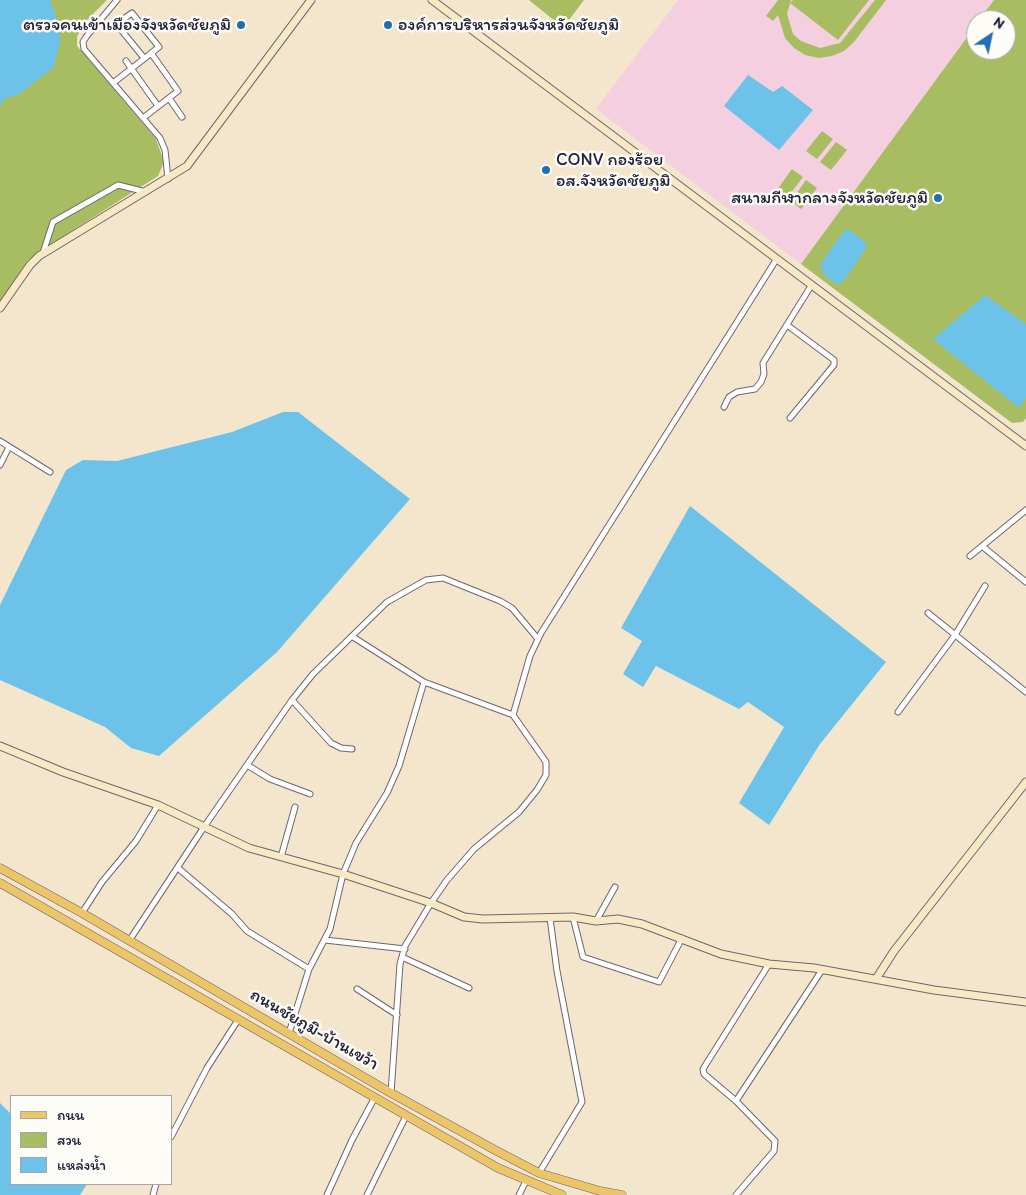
<!DOCTYPE html>
<meta charset="utf-8">
<style>
body{margin:0}
#map{position:relative;width:1026px;height:1195px;overflow:hidden;background:#f4e6cd;font-family:Itim,"Playpen Sans Thai",sans-serif}
canvas{display:block}
.legend{position:absolute;left:10px;top:1095px;width:162px;height:90px;box-sizing:border-box;background:#fdfcf7;border:1px solid #a5a5ac;margin:0;padding:6px 9px;list-style:none;font-size:15px;color:#22223b}
.legend li{display:flex;align-items:center;gap:10px;height:25px}
.legend b{width:25px;border:1px solid #a5a5ac}
.north{position:absolute;left:966px;top:10px;width:50px;height:50px;box-sizing:border-box;background:#fdfcf7;border:1px solid #a5a5ac;border-radius:50%;rotate:34deg;font-size:14px;font-weight:700;line-height:20px;text-align:center;color:#22223b}
.north::after{content:'';display:block;margin:auto;width:18px;height:22px;background:#1f6fb2;clip-path:polygon(50% 0,100% 100%,50% 72%,0 100%)}
</style>
<div id="map">
<canvas width="1026" height="1195"></canvas>
<ul class="legend">
<li><b style="height:6px;background:#edc569"></b>ถนน</li>
<li><b style="height:14px;background:#a8bd62"></b>สวน</li>
<li><b style="height:14px;background:#6cc2e9"></b>แหล่งน้ำ</li>
</ul>
<div class="north">N</div>
</div>
<script>
const ctx = document.querySelector('canvas').getContext('2d');
ctx.lineJoin = 'round';
function fillPath(path, color) {
  ctx.fillStyle = color;
  ctx.fill(path, 'evenodd');
}
function shape(rows) {
  const path = new Path2D();
  for (const r of rows) {
    path.moveTo(r[0], r[1]);
    for (let i = 2; i < r.length; i += 2) path.lineTo(r[i], r[i + 1]);
  }
  return path;
}
function stroke(path, color, width, dash) {
  ctx.strokeStyle = color;
  ctx.lineWidth = width;
  ctx.lineCap = dash ? 'butt' : 'round';
  ctx.setLineDash(dash || []);
  ctx.stroke(path);
}
function drawText(font, color, halo, rows, align = 'center') {
  ctx.font = font + ' Itim,"Playpen Sans Thai",sans-serif';
  ctx.lineWidth = 5;
  ctx.setLineDash([]);
  ctx.textBaseline = 'middle';
  ctx.strokeStyle = halo;
  ctx.fillStyle = color;
  for (const [text, x, y, turn = 0] of rows) {
    ctx.save();
    ctx.translate(x, y);
    ctx.rotate((+turn || 0) * Math.PI / 180);
    ctx.textAlign = isNaN(turn) ? turn : align;
    if (halo) ctx.strokeText(text, 0, 0);
    ctx.fillText(text, 0, 0);
    ctx.restore();
  }
}
fillPath(shape([
 [678,0,994,0,979,20,976,20,976,25,801,264,596,109]
]), '#f3cfe0');
fillPath(shape([
 [0,0,107,0,82,25,77,37,77,46,156,139,164,162,158,176,37,253,28,260,0,302],
 [529,0,584,0,569,20,563,23,556,22],
 [778,0,791,0,787,14,793,34,801,41,820,48,840,43,875,0,886,0,854,42,844,51,832,56,819,58,805,55,794,48,785,38,778,15,773,21,766,16],
 [793,0,869,0,838,40,790,3],
 [994,0,1026,0,1026,418,1023,422,1012,423,801,264,976,25,976,50,1006,50,1006,20,979,20],
 [822,131,833,139,817,159,806,151],
 [836,142,847,150,831,170,820,162],
 [792,169,803,177,787,198,777,190],
 [806,180,817,188,801,209,791,201]
]), '#a8bd62');
fillPath(shape([
 [0,0,50,0,59,26,60,43,53,68,19,94,4,99,0,107],
 [748,75,773,92,782,86,813,110,779,150,724,106],
 [849,230,865,242,866,248,843,282,836,284,824,275,821,268,821,263,844,231],
 [985,295,1026,324,1026,398,1019,408,933,339],
 [283,412,298,412,410,499,277,652,159,756,131,748,105,727,0,680,0,605,66,470,83,460,117,461,232,432],
 [690,506,886,662,820,744,769,825,739,803,784,727,748,702,739,709,656,666,643,687,623,674,642,641,621,628],
 [0,1103,11,1114,11,1184,87,1184,80,1195,0,1195]
]), '#6cc2e9');
const street = shape([
 [117,0,86,37,83,42,84,49,160,138,165,150,168,179],
 [126,61,158,106],
 [113,83,159,47,132,13,119,22,118,26,144,58],
 [169,98,182,117],
 [143,118,178,91,151,53],
 [43,253,53,222,118,185,146,192],
 [787,325,834,360,834,365,790,418],
 [724,407,729,397,737,392,755,389,761,382,764,374,763,363,811,286],
 [0,441,50,472],
 [0,465,9,447],
 [982,546,1026,582],
 [970,556,1026,510],
 [928,613,1026,692],
 [353,637,424,682,513,715,546,762,546,775,537,790,519,812,474,849,447,880,431,903,405,946,400,964,391,1093],
 [292,700,331,743,341,748,352,749],
 [898,712,955,635,985,586],
 [513,715,530,656,541,633,776,260],
 [247,765,270,779,310,794],
 [281,857,295,807],
 [178,868,232,914,247,931,309,969],
 [82,913,102,882,136,841,158,805],
 [573,917,583,957,659,982,682,938],
 [596,921,615,887],
 [325,940,405,949],
 [129,941,204,827,292,700,313,674,387,602,426,580,443,578,500,601,512,608,538,639],
 [402,957,469,988],
 [357,989,397,1015],
 [289,1033,309,969,330,929,343,874,356,843,387,793,399,766,424,682],
 [736,1101,822,970],
 [171,1137,207,1068,238,1020],
 [539,1173,582,1102,557,971,550,918],
 [153,1195,156,1184],
 [327,1195,352,1140,375,1097],
 [367,1195,406,1116],
 [519,1195,526,1181],
 [736,1195,774,1151,775,1141,736,1101,704,1074,703,1069,769,964]
]);
const secondary = shape([
 [432,0,1026,446],
 [0,308,30,265,39,256,187,166,311,0],
 [0,746,63,772,158,805,249,848,343,874,431,903,464,917,483,919,573,917,596,921,618,919,642,924,721,954,769,964,814,968,934,990,1026,1002],
 [876,979,894,951,1026,782]
]);
const primary = shape([
 [0,868,82,913,391,1093,495,1150,539,1173,600,1191,622,1195],
 [0,883,498,1168,562,1195]
]);
stroke(street, '#6c676e', 7);
stroke(secondary, '#6c676e', 9);
stroke(primary, '#6c676e', 9);
stroke(street, '#fff', 5);
stroke(secondary, '#f8e8c3', 7);
stroke(primary, '#edc569', 8);
for (const [x, y, r, color] of [
 [241,25,5,"#1f6fb2"],
 [388,25,5,"#1f6fb2"],
 [546,170,5,"#1f6fb2"],
 [938,198,5,"#1f6fb2"]
]) {
  const dot = new Path2D();
  dot.arc(x, y, r, 0, 2 * Math.PI);
  ctx.fillStyle = color;
  ctx.fill(dot);
  stroke(dot, '#fdfcf7', 2);
}
drawText('18px', '#22223b', '#fdfcf7', [
 ["ตรวจคนเข้าเมืองจังหวัดชัยภูมิ",231,25],
 ["องค์การบริหารส่วนจังหวัดชัยภูมิ",398,25,"left"],
 ["CONV กองร้อย",556,160,"left"],
 ["อส.จังหวัดชัยภูมิ",556,181,"left"],
 ["สนามกีฬากลางจังหวัดชัยภูมิ",928,198]
], 'right');
drawText('18px', '#22223b', '#fdfcf7', [
 ["ถนนชัยภูมิ-บ้านเขว้า",314,1030,30]
]);
</script>
